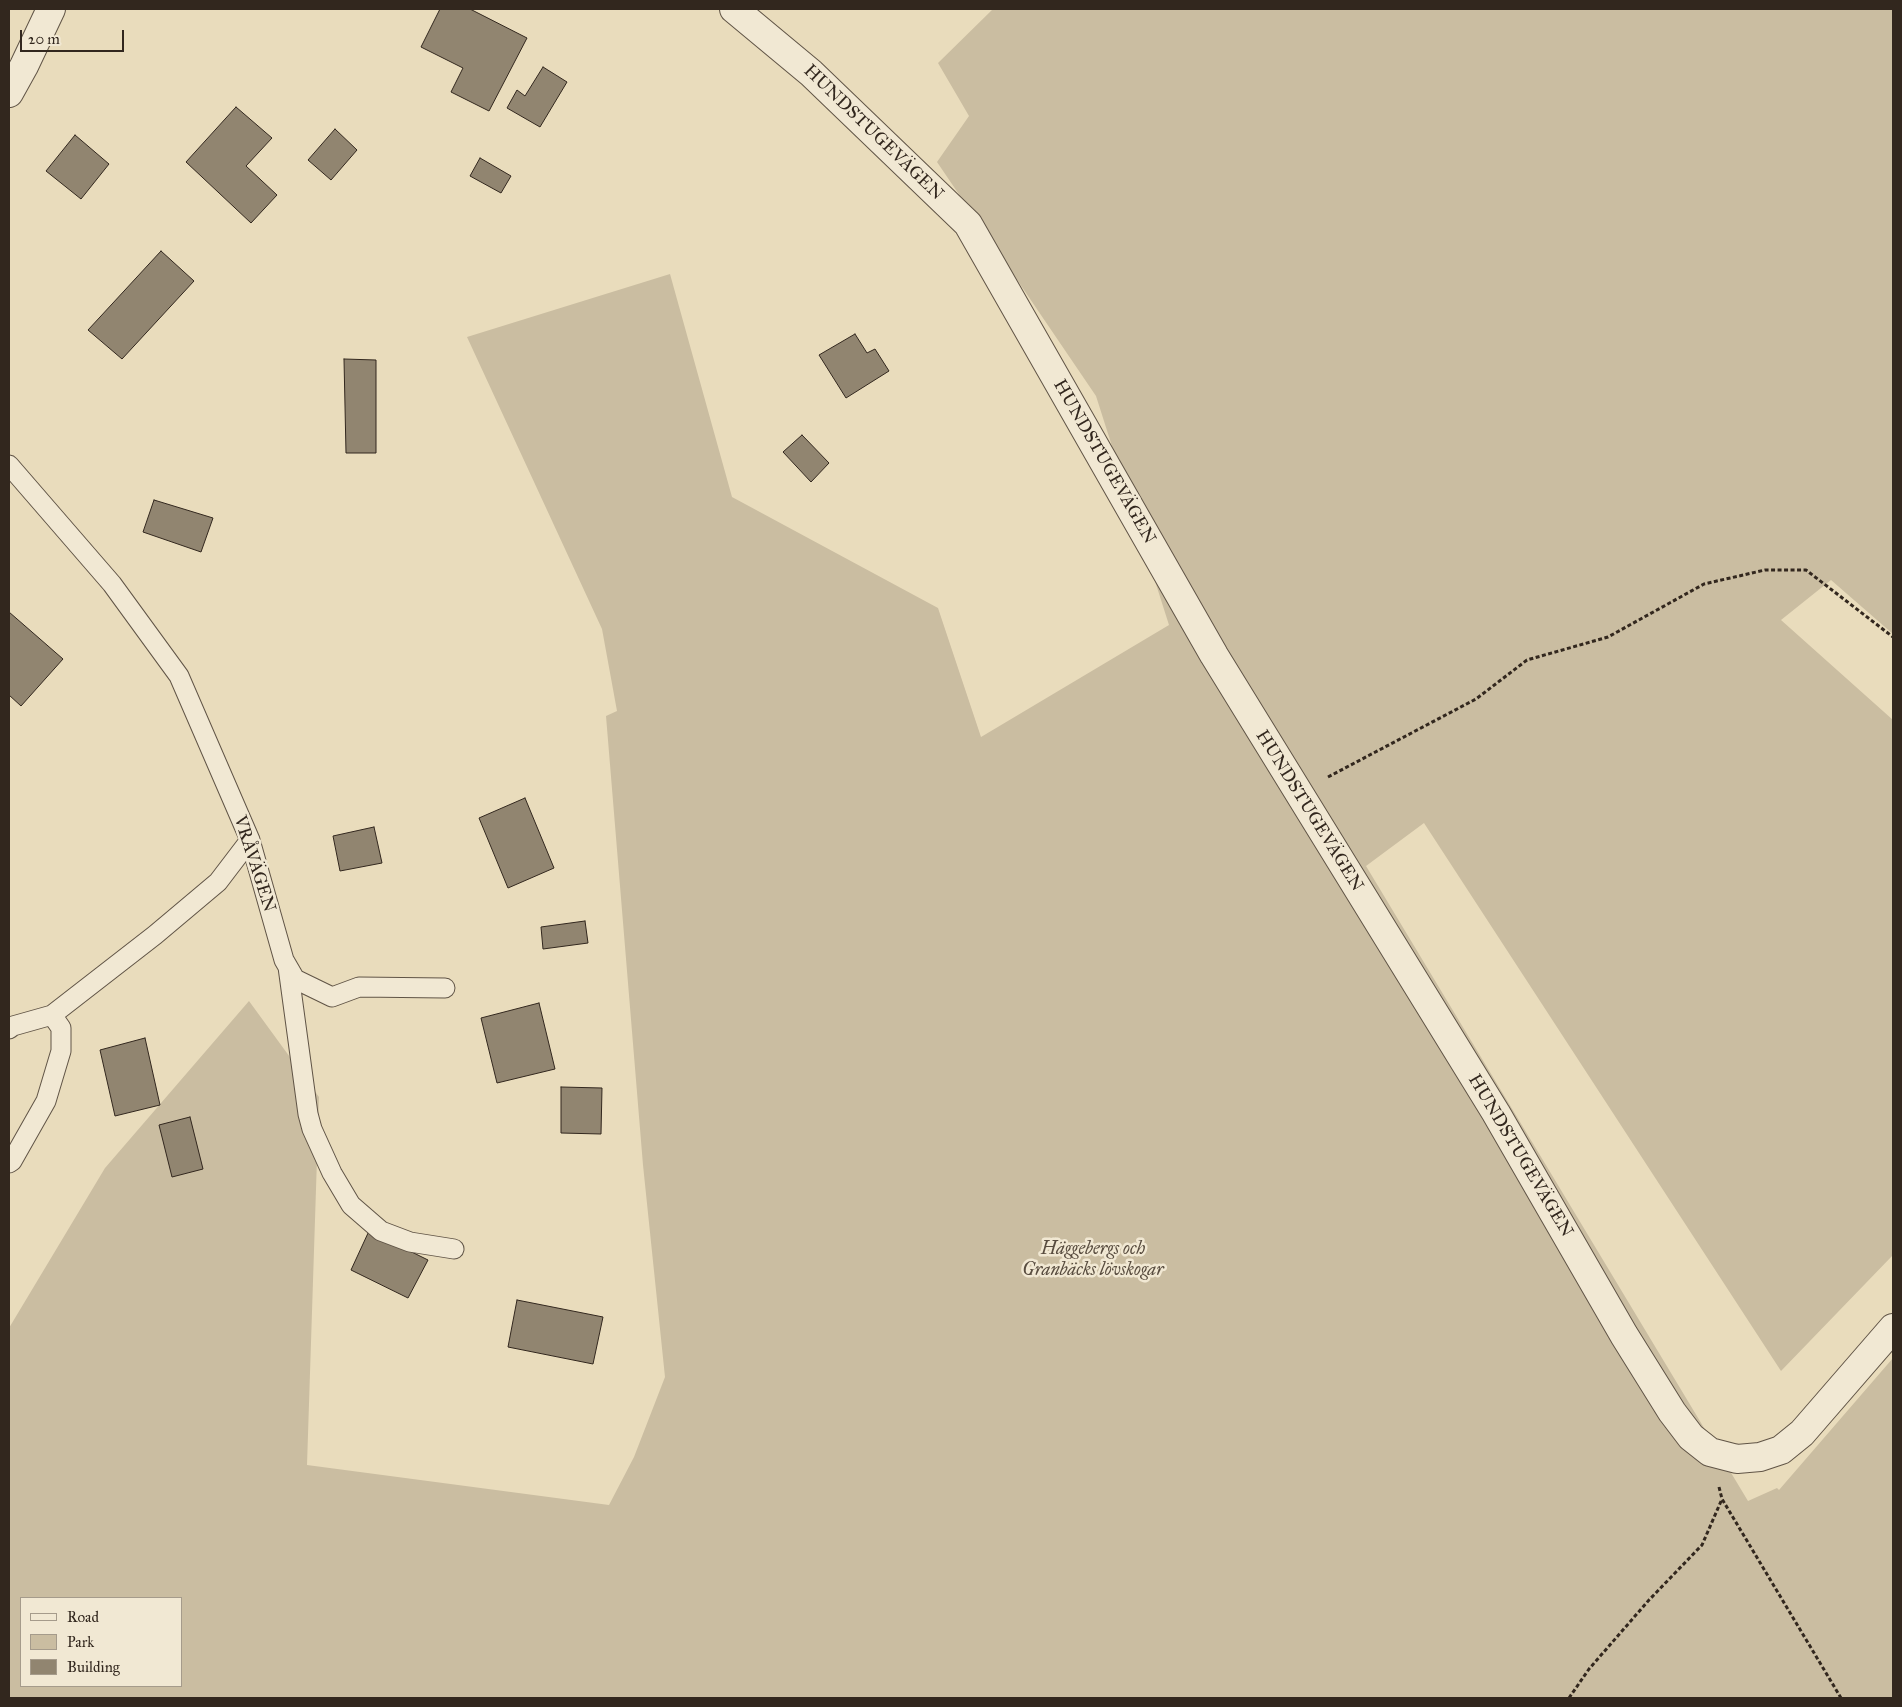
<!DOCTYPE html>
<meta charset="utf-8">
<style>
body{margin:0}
#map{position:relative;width:1902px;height:1707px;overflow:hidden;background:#e9dcbc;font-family:"IM FELL Great Primer",serif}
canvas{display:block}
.frame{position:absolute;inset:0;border:10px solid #32271e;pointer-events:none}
.legend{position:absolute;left:20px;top:1597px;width:162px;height:90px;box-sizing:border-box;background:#f1e8d3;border:1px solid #a59b8b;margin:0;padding:6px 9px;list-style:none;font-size:15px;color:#32271e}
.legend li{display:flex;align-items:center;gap:10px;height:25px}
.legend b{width:25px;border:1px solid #a59b8b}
.scale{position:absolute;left:20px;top:30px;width:104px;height:22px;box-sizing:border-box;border:2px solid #32271e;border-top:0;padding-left:6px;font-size:15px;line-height:18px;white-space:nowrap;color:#32271e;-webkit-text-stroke:4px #f1e8d3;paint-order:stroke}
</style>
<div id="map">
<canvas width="1902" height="1707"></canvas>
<div class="frame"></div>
<ul class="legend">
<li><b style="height:6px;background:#f1e8d3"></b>Road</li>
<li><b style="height:14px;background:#cabda1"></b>Park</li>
<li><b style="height:14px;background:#918570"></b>Building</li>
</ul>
<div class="scale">20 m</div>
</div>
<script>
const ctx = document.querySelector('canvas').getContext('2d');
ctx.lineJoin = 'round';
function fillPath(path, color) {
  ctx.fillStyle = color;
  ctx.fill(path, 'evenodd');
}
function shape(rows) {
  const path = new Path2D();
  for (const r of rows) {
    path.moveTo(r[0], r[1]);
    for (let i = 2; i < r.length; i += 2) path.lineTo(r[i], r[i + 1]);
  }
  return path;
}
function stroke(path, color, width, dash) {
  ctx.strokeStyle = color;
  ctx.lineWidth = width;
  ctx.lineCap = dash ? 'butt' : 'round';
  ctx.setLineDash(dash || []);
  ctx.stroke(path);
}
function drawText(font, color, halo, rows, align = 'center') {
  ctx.font = font + ' "IM FELL Great Primer",serif';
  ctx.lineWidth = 5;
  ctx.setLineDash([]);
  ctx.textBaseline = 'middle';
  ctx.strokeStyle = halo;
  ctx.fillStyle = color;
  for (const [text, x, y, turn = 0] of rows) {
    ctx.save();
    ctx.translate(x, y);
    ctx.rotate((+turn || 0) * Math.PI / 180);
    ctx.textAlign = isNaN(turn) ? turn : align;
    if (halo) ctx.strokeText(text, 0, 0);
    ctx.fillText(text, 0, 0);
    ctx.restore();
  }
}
fillPath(shape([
 [993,9,1893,9,1893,634,1831,580,1781,620,1893,720,1893,1255,1781,1371,1424,823,1366,866,1748,1501,1777,1488,1779,1490,1893,1358,1893,1698,9,1698,9,1328,105,1168,249,1001,319,1097,307,1465,609,1505,634,1457,665,1377,643,1165,606,716,617,711,602,629,467,337,670,274,732,497,938,608,981,737,1169,625,1096,396,937,162,969,116,938,63],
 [21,1598,181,1598,181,1686,21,1686]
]), '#cabda1');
const building = shape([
 [440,9,470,9,527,38,489,111,451,92,463,68,421,47,440,9],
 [543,67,567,82,540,127,507,108,517,90,525,96,543,67],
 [236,107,272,138,246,166,277,195,251,223,186,162,236,107],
 [335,129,357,150,331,180,308,160,335,129],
 [75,135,109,164,81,199,46,171,75,135],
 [480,158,511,176,501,193,470,176,480,158],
 [161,251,194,281,122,359,88,330,161,251],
 [855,334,867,353,875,349,889,371,846,398,819,355,855,334],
 [344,359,376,360,376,453,346,453,344,359],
 [802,435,829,463,811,482,783,452,802,435],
 [154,500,213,518,201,552,143,532,154,500],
 [9,612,63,659,21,706,9,695,9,612],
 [525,798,554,868,508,888,479,818,525,798],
 [374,827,382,863,340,871,333,836,374,827],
 [585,921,588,943,543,949,541,927,585,921],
 [539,1003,555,1069,497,1083,481,1018,539,1003],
 [145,1038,160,1105,115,1116,100,1050,145,1038],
 [561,1087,602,1088,601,1134,561,1133,561,1087],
 [190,1117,203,1169,172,1177,159,1125,190,1117],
 [369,1231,428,1260,408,1298,351,1270,369,1231],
 [517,1300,603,1317,593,1364,508,1347,517,1300]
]);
fillPath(building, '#918570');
stroke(building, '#32271e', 1);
const lane = shape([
 [9,465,112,584,179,676,250,840,284,960,295,979,332,997,359,987,445,988],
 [288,967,308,1114,312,1129,332,1173,351,1205,381,1231,410,1242,454,1249],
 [9,1029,13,1026,52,1015,155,935,218,882,250,840],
 [9,1163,12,1161,46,1101,61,1051,61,1028,52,1015]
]);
const street = shape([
 [734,9,811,73,968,224,1214,655,1496,1113,1624,1335,1672,1412,1691,1437,1710,1452,1737,1459,1760,1457,1781,1450,1802,1433,1893,1328],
 [9,93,24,66,51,9]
]);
stroke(lane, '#605446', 21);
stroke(street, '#605446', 30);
stroke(shape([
 [1328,777,1476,699,1527,660,1608,637,1704,584,1765,570,1806,570,1893,637],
 [1719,1487,1722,1499,1841,1698],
 [1569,1698,1589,1669,1649,1600,1702,1545,1722,1499]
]), '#32271e', 3, [4, 2.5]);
stroke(lane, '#f1e8d3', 19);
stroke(street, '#f1e8d3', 28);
drawText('18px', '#32271e', '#f1e8d3', [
 ["HUNDSTUGEVÄGEN",873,133,44],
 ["HUNDSTUGEVÄGEN",1104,462,60],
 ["HUNDSTUGEVÄGEN",1309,811,58],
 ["VRÅVÄGEN",254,864,72],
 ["HUNDSTUGEVÄGEN",1520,1156,59]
]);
drawText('italic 18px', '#584c3f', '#f1e8d3', [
 ["Häggebergs och",1093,1250],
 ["Granbäcks lövskogar",1093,1271]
]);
</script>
